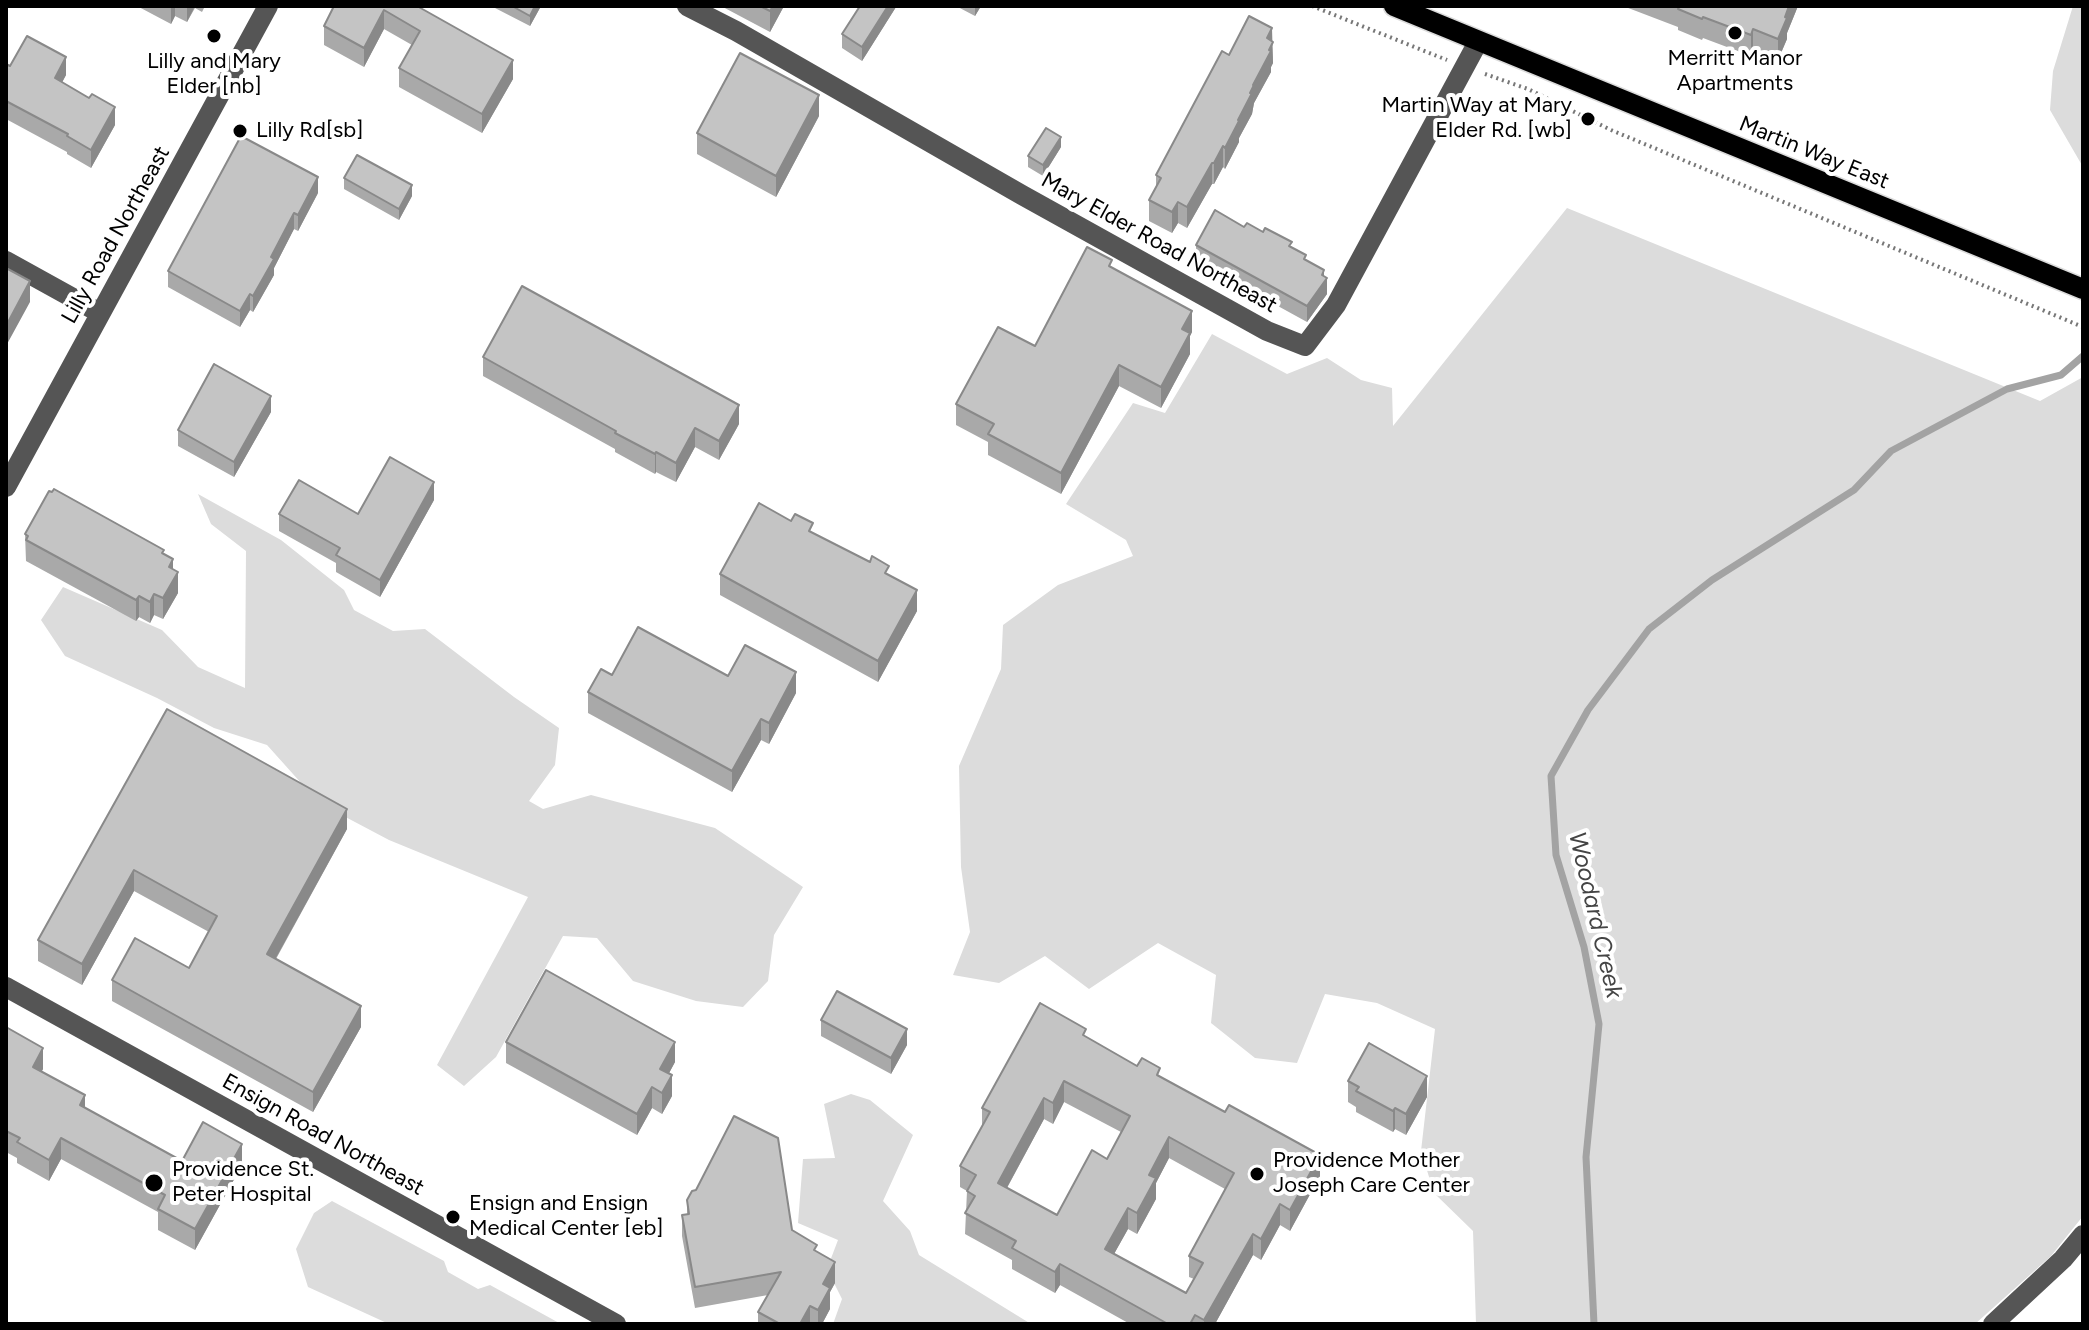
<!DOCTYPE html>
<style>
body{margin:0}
#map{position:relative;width:2089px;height:1330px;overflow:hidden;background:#fff;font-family:Figtree,sans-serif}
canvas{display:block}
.frame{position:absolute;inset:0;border:8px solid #000;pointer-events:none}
</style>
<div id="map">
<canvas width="2089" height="1330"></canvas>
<div class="frame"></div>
</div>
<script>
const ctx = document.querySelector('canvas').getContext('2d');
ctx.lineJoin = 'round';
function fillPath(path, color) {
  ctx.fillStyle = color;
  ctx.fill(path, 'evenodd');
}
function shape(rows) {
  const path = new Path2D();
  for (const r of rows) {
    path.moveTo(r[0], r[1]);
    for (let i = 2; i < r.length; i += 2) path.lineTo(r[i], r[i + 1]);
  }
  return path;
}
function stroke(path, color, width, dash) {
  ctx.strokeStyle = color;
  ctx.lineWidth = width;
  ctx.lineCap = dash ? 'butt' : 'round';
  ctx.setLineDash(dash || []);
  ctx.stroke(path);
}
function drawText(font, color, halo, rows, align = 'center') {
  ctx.font = font + ' Figtree,sans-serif';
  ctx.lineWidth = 8;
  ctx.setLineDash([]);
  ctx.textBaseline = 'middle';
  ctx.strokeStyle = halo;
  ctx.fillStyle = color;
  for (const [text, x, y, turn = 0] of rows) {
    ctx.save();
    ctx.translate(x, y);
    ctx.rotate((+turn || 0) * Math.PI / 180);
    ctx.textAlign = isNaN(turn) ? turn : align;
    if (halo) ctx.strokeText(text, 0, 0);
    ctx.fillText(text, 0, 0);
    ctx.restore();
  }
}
fillPath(shape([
 [2073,6,2083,6,2083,167,2050,110,2053,71],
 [1567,208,2040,401,2083,377,2083,1216,2051,1256,1975,1324,1476,1324,1473,1231,1434,1193,1421,1151,1435,1029,1377,1003,1325,994,1297,1063,1255,1058,1211,1023,1216,975,1158,943,1089,989,1045,956,999,983,953,975,970,932,961,867,959,766,1001,669,1003,625,1058,585,1133,556,1126,540,1066,504,1133,403,1165,413,1212,334,1287,374,1327,358,1361,380,1392,388,1393,426],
 [198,494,281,540,344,590,354,610,393,631,425,629,514,697,559,728,555,765,529,801,543,809,591,795,715,828,803,887,774,935,768,981,743,1007,696,1001,633,981,597,938,563,936,496,1057,464,1086,437,1065,528,897,389,840,319,803,267,745,214,728,157,698,65,656,41,620,63,587,162,630,198,667,245,688,246,551,211,524],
 [851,1094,870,1100,913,1135,883,1201,910,1231,919,1255,1031,1324,833,1324,842,1299,827,1269,838,1240,798,1223,803,1159,835,1158,824,1104],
 [332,1201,444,1261,448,1272,478,1289,490,1285,561,1324,389,1324,308,1287,296,1249,314,1213]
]), '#dcdcdc');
stroke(shape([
 [1594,1324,1586,1157,1599,1024,1584,947,1556,855,1551,776,1588,710,1649,629,1712,580,1854,490,1891,451,2007,389,2061,375,2083,356]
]), '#a3a3a3', 7);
const major = shape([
 [1394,6,2083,289]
]);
stroke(major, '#dbdbdb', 23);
stroke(shape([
 [1312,6,1447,60],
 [1485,74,1528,89,1611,130,2083,327]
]), '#777', 4, [2, 4]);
stroke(shape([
 [687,6,736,31,1022,195,1267,331,1305,346,1336,305,1478,42],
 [6,261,100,313],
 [6,487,268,6],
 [6,987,616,1324],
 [1993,1324,2063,1259,2083,1235]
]), '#555', 20);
stroke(major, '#000', 20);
fillPath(shape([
 [137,6,205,6,202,12,195,8,187,22,175,16,171,24],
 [334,6,417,6,513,79,482,133,399,87,399,68,412,45,384,29,364,67,324,45,324,26],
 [495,6,541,6,530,26,495,8],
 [721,6,784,6,770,32],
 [860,6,899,6,898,8,896,7,862,61,842,48,842,34],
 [956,6,981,6,975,16],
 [1623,6,1798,6,1787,33,1787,39,1778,60,1753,50,1751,56,1703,38,1702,40,1678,30,1678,27],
 [1272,42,1273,63,1271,67,1271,72,1254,103,1252,114,1239,138,1239,142,1225,169,1223,167,1214,184,1212,184,1187,228,1178,223,1172,233,1149,221,1149,200,1156,187,1156,175,1229,55],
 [6,64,10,66,66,75,62,82,115,125,91,168,67,154,67,152,6,119],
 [819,116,776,197,697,154,697,133],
 [1061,147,1043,176,1028,167,1028,156],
 [344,178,412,196,399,220,344,189],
 [318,193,298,231,294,229,274,268,274,275,253,312,250,310,240,327,168,287,168,271],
 [1244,227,1292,247,1324,276,1327,294,1307,322,1196,261,1196,245],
 [1112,267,1192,332,1190,336,1190,354,1161,408,1119,386,1061,494,988,455,988,442,956,425,956,404,1035,346],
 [483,357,739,424,719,460,695,447,676,482,656,472,655,474,615,452,615,449,483,376],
 [271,412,234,477,178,446,178,430],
 [434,500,380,597,336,572,336,563,279,531,279,514,358,514],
 [25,534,164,554,173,570,178,593,163,619,154,615,150,623,139,617,136,621,26,561],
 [813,534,889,575,917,611,878,682,720,595,720,574],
 [612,675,728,676,796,693,769,744,761,740,732,792,588,713,588,692],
 [167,709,347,829,276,959,361,1027,313,1112,112,1001,112,980,189,968,209,932,134,891,82,985,38,961,38,940],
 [821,1020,907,1045,891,1074,821,1036],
 [6,1027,43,1069,41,1072,85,1108,182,1161,242,1165,195,1250,158,1230,158,1212,61,1159,49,1181,17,1163,17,1158,6,1152],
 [1086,1037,1137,1066,1160,1077,1320,1176,1290,1231,1280,1225,1261,1260,1253,1255,1215,1324,1130,1324,1060,1285,1055,1293,1012,1269,1012,1260,965,1234,967,1191,960,1187,960,1166,982,1126,982,1108],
 [1064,1102,1121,1132,1107,1159,1057,1215,1007,1188,1044,1119,1053,1124],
 [1169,1158,1225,1189,1189,1256,1189,1277,1194,1279,1186,1293,1114,1254,1128,1229,1137,1234,1156,1199,1156,1183],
 [506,1042,675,1062,669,1073,672,1096,662,1114,652,1108,637,1135,506,1063],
 [1348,1081,1427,1097,1406,1135,1395,1129,1393,1132,1356,1112,1356,1107,1348,1102],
 [687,1200,792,1230,817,1252,835,1283,830,1292,830,1309,822,1324,758,1324,758,1312,768,1295,695,1308,682,1236,682,1215,687,1214]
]), '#a9a9a9');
fillPath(shape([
 [171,6,175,6,175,16,171,24],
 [187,6,195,6,187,22],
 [535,6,541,6,530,26,530,16],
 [773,6,784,6,770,32,770,11],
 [888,6,896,6,896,7,862,61,862,47],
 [975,6,981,6,975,16],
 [1789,6,1798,6,1787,33,1787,39,1778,60,1778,39],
 [384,10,384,29,364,67,364,48],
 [1272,28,1273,63,1271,67,1271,72,1254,103,1252,114,1239,138,1239,142,1225,169,1225,148,1250,93,1267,38],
 [1753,29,1753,50,1751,56,1751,35],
 [66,57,66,75,55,96,55,78],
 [513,60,513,79,482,133,482,114],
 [819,95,819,116,776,197,776,176],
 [115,107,115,125,91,168,91,150],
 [1061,137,1061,147,1043,176,1043,165],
 [1223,146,1223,167,1214,184,1214,163],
 [1212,163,1212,184,1187,228,1187,207],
 [318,177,318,193,298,231,298,215],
 [412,185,412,196,399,220,399,209],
 [1178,202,1178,223,1172,233,1172,212],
 [294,213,294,229,274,268,274,275,253,312,253,296,271,257],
 [1324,270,1324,282,1327,278,1327,294,1307,322,1307,306],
 [30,281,30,302,6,346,6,326],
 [250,294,250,310,240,327,240,311],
 [1192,311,1192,332,1190,336,1190,354,1161,408,1161,387,1182,329],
 [1119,365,1119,386,1061,494,1061,473],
 [271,396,271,412,234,477,234,462],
 [739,405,739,424,719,460,719,441],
 [695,428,695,447,676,482,676,463],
 [656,452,656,472,655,474,655,454],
 [434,482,434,500,380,597,380,580],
 [173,559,173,580,178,572,178,593,163,619,163,598,169,567],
 [917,590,917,611,878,682,878,661],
 [154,594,154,615,150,623,150,602],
 [139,596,139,617,136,621,136,600],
 [796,672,796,693,769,744,769,723],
 [761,719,761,740,732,792,732,771],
 [347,809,347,829,267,974,267,954],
 [134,870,134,891,82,985,82,964],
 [361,1006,361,1027,313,1112,313,1092],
 [907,1029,907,1045,891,1074,891,1058],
 [675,1042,675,1062,660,1090,660,1069],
 [43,1048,43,1069,33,1088,33,1067],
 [672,1075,672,1096,662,1114,662,1093],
 [1427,1076,1427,1097,1406,1135,1406,1114],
 [1064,1081,1064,1102,1053,1124,1053,1103],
 [652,1087,652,1108,637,1135,637,1114],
 [85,1095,85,1116,80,1105],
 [1044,1098,1044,1119,998,1204,998,1183],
 [1395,1108,1395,1129,1393,1132,1393,1111],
 [1169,1137,1169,1158,1156,1183,1156,1199,1137,1234,1137,1213,1149,1175],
 [61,1138,61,1159,49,1181,49,1160],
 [242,1144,242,1165,195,1250,195,1229],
 [1320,1155,1320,1176,1290,1231,1290,1210],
 [1280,1204,1280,1225,1261,1260,1261,1239],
 [1128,1208,1128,1229,1105,1270,1105,1249],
 [1253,1234,1253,1255,1215,1324,1204,1324,1204,1320],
 [835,1262,835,1283,830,1292,830,1309,822,1324,818,1324,818,1310,823,1284],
 [1060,1264,1060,1285,1055,1293,1055,1272],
 [810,1306,810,1324,800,1324]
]), '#898989');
const building = shape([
 [334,6,417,6,513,60,482,114,399,68,420,31,384,10,364,48,324,26,334,6],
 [512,6,535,6,530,16,512,6],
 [760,6,773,6,770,11,760,6],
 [860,6,888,6,862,47,842,34,860,6],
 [1677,6,1789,6,1785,17,1787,18,1778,39,1753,29,1751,35,1703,17,1702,19,1678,9,1679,7,1677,6],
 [1249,16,1272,28,1267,38,1273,42,1269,50,1271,51,1253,85,1254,85,1250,93,1252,93,1238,120,1239,121,1225,148,1223,146,1214,163,1212,163,1187,207,1178,202,1172,212,1149,200,1161,178,1156,175,1222,51,1229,55,1249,16],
 [27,36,66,57,55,78,89,98,92,94,115,107,91,150,67,136,68,134,6,101,6,64,10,66,27,36],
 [740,53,819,95,776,176,697,133,740,53],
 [1046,128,1061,137,1043,165,1028,156,1046,128],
 [241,136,318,177,298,215,294,213,271,257,274,259,253,296,250,294,240,311,168,271,241,136],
 [357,155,412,185,399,209,344,178,357,155],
 [1215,210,1244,227,1247,223,1263,232,1265,228,1292,242,1289,246,1306,255,1304,259,1324,270,1322,275,1327,278,1307,306,1196,245,1215,210],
 [1087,247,1112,260,1109,266,1192,311,1182,329,1190,333,1161,387,1119,365,1061,473,988,434,994,424,956,404,998,327,1035,346,1087,247],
 [6,268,30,281,6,326,6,268],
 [522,286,739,405,719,441,695,428,676,463,656,452,655,454,615,433,616,431,483,357,522,286],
 [214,364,271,396,234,462,178,430,214,364],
 [390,457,434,482,380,580,336,555,340,548,279,514,299,480,358,514,390,457],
 [54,489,164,550,162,553,173,559,169,567,178,572,163,598,154,594,150,602,139,596,136,600,26,540,28,536,25,534,49,491,52,492,54,489],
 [759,503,791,521,795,514,813,523,809,531,870,562,872,556,889,566,885,573,917,590,878,661,720,574,759,503],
 [638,627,728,676,745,645,796,672,769,723,761,719,732,771,588,692,601,669,612,675,638,627],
 [167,709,347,809,267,954,361,1006,313,1092,112,980,135,938,189,968,217,916,134,870,82,964,38,940,167,709],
 [546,970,675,1042,660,1069,672,1075,662,1093,652,1087,637,1114,506,1042,546,970],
 [837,991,907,1029,891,1058,821,1020,837,991],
 [1040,1003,1086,1029,1083,1035,1137,1066,1142,1058,1160,1068,1157,1075,1225,1112,1229,1105,1320,1155,1290,1210,1280,1204,1261,1239,1253,1234,1204,1320,1195,1315,1190,1324,1168,1324,1060,1264,1055,1272,1012,1248,1016,1241,965,1213,975,1196,967,1191,976,1175,960,1166,990,1112,982,1108,1040,1003],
 [1064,1081,1130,1116,1107,1159,1092,1150,1057,1215,998,1183,1044,1098,1053,1103,1064,1081],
 [1169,1137,1234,1173,1189,1256,1203,1263,1186,1293,1105,1249,1128,1208,1137,1213,1156,1178,1149,1175,1169,1137],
 [6,1027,43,1048,33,1067,85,1095,80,1105,182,1161,203,1122,242,1144,195,1229,158,1209,165,1195,61,1138,49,1160,17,1142,20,1138,6,1131,6,1027],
 [1369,1043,1427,1076,1406,1114,1395,1108,1393,1111,1356,1091,1359,1087,1348,1081,1369,1043],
 [734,1116,778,1138,792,1230,817,1245,814,1250,835,1262,823,1284,830,1288,818,1310,810,1306,800,1324,780,1324,758,1312,781,1272,695,1287,682,1215,689,1214,687,1200,692,1191,696,1190,734,1116]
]);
fillPath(building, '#c4c4c4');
stroke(building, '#898989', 2);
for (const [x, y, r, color] of [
 [1735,33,8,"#000"],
 [214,36,8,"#000"],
 [1588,119,8,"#000"],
 [240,131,8,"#000"],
 [1257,1174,8,"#000"],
 [154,1183,10,"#000"],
 [453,1217,8,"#000"]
]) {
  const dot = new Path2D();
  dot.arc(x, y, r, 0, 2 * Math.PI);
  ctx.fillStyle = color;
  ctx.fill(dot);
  stroke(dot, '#fff', 3);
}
drawText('22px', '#000', '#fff', [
 ["Merritt Manor",1735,59,"center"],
 ["Apartments",1735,84,"center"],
 ["Lilly and Mary",214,62,"center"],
 ["Elder [nb]",214,87,"center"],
 ["Martin Way at Mary",1572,106,"right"],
 ["Elder Rd. [wb]",1572,131,"right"],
 ["Lilly Rd[sb]",256,131],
 ["Providence Mother",1273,1161],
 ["Joseph Care Center",1273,1186],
 ["Providence St.",172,1170],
 ["Peter Hospital",172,1195],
 ["Ensign and Ensign",469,1204],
 ["Medical Center [eb]",469,1229]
], 'left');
drawText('22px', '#000', '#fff', [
 ["Martin Way East",1814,153,22],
 ["Lilly Road Northeast",116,235,-61],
 ["Mary Elder Road Northeast",1159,243,29],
 ["Ensign Road Northeast",323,1135,29]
]);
drawText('italic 24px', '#444', '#fff', [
 ["Woodard Creek",1595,915,77]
]);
</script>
